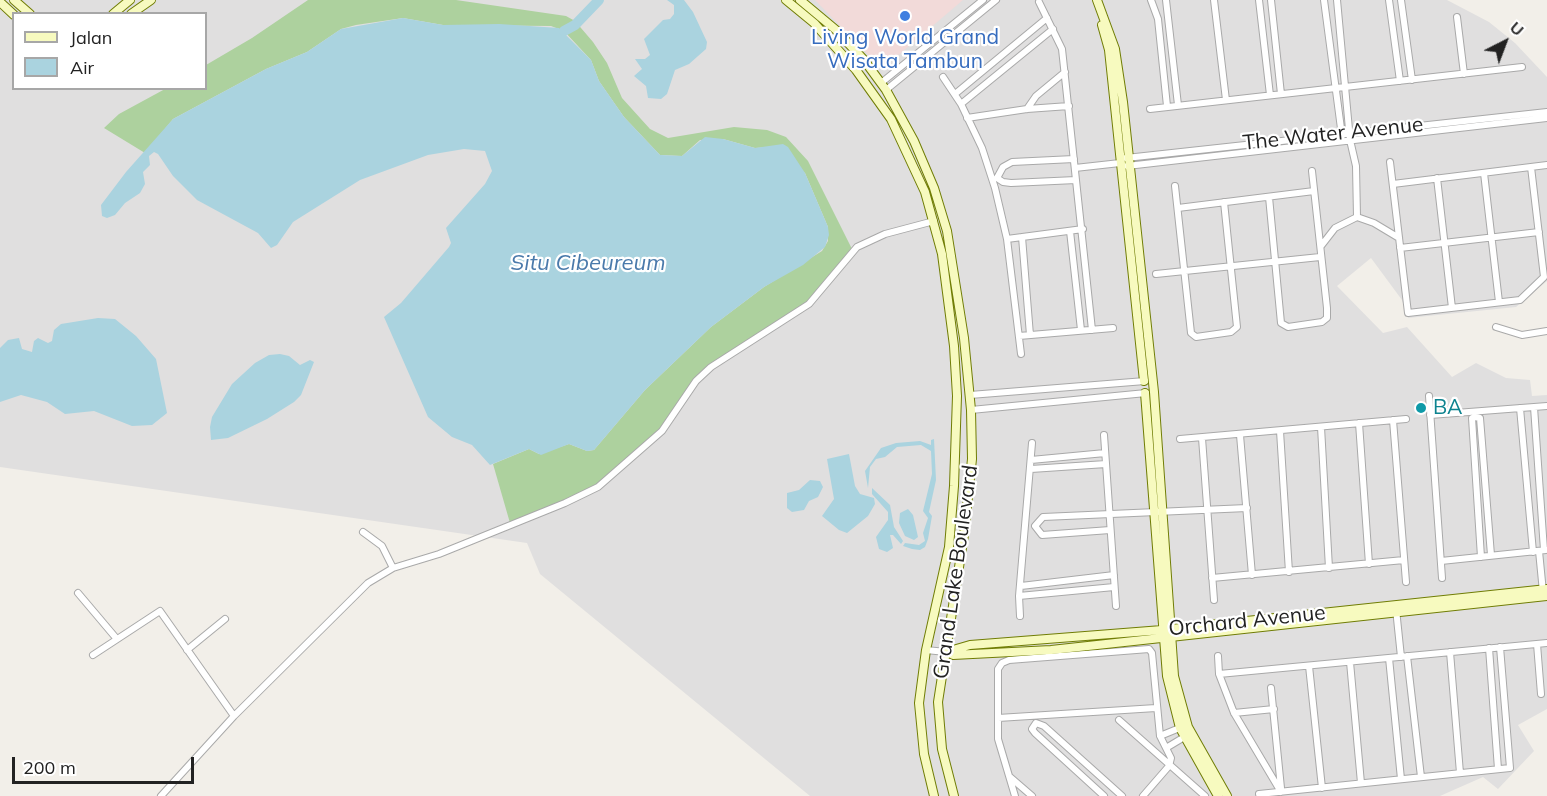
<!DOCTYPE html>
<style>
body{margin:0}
#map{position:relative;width:1547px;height:796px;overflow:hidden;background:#f2efe9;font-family:Mulish,sans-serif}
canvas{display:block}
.legend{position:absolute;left:12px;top:12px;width:195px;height:78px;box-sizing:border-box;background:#fff;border:2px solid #a7a7a7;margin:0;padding:8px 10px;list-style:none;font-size:18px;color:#222}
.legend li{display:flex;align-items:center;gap:12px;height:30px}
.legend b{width:30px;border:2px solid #a7a7a7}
.north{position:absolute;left:1475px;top:12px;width:60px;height:60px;-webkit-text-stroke:4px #fff;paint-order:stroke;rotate:42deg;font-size:16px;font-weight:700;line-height:24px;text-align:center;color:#222}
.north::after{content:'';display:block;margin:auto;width:21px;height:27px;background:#222;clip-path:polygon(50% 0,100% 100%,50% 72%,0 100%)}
.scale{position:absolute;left:12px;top:757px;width:182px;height:27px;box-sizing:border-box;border:3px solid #222;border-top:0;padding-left:8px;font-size:18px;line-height:21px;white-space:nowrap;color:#222;-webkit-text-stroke:4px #fff;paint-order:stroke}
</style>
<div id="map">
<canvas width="1547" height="796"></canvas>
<ul class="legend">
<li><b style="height:8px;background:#f7fabf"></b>Jalan</li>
<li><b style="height:16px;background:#aad3df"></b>Air</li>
</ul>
<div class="north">U</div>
<div class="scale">200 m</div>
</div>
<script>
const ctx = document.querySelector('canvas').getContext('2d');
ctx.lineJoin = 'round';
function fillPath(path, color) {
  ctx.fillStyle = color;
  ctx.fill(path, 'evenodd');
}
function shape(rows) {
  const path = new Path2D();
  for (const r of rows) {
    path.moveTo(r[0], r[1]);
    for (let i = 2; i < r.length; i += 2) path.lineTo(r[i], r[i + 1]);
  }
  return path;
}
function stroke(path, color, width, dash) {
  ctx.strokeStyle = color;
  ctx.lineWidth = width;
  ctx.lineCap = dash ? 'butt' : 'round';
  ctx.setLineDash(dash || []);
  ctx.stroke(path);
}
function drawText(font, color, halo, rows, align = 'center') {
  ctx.font = font + ' Mulish,sans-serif';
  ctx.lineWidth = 4.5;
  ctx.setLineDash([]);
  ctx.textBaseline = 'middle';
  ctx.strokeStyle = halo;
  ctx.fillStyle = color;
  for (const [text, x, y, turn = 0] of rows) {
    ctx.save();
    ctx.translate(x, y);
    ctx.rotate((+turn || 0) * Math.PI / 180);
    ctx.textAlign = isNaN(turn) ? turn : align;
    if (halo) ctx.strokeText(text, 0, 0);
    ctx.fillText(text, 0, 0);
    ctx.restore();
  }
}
fillPath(shape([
 [0,0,1447,0,1489,22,1515,43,1547,77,1547,281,1516,307,1408,318,1402,300,1371,258,1337,286,1383,333,1407,327,1452,377,1476,363,1506,378,1530,380,1532,396,1547,395,1547,709,1518,725,1534,751,1498,789,1483,777,1440,796,810,796,540,574,527,543,0,467],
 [14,14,206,14,206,88,14,88]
]), '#e0dfdf');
fillPath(shape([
 [815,0,963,0,882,69]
]), '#f2dad9');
fillPath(shape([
 [308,0,456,0,566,16,575,21,593,42,607,63,622,98,650,129,668,138,734,127,767,130,786,137,808,161,853,251,809,304,729,354,696,381,662,431,598,487,510,523,493,464,529,449,539,454,569,444,587,451,594,450,645,390,711,327,764,287,822,251,828,241,828,227,805,173,770,147,755,148,723,139,700,140,682,156,660,155,624,117,599,81,591,60,564,31,551,26,443,25,403,18,356,25,341,29,307,52,266,69,173,119,145,153,104,128,119,114,165,89,206,88,206,65,252,38]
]), '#add19e');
fillPath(shape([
 [667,0,684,0,693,12,707,42,706,49,689,64,675,70,667,94,661,99,648,98,646,86,634,76,642,69,635,59,645,59,650,55,644,39,663,20,670,19,674,14,674,5],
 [403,18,443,25,499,24,559,28,591,60,599,81,624,117,660,155,682,156,705,137,723,139,755,148,783,144,788,147,805,173,828,227,829,235,825,247,803,265,764,287,711,327,645,390,594,450,587,451,569,444,541,455,529,449,490,465,472,445,452,437,428,417,384,317,401,303,449,247,451,243,446,228,485,184,492,171,485,151,464,149,428,155,360,180,293,222,277,245,271,248,258,233,197,200,173,176,158,154,154,152,149,156,150,165,143,172,145,184,140,193,125,203,115,215,107,218,102,216,101,205,126,172,173,119,266,69,307,52,341,29],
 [98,318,115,319,136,336,156,359,167,413,152,425,132,426,94,411,65,414,47,402,21,395,0,402,0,348,8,340,19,338,22,349,32,352,34,341,38,338,48,343,52,341,54,330,61,324],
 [280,354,289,356,300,365,310,360,314,362,301,395,294,402,267,419,228,438,211,440,210,427,212,417,232,384,255,363,269,355],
 [934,439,936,480,929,512,932,516,928,539,925,547,920,550,912,549,903,546,905,543,919,545,925,541,923,533,928,518,923,511,932,474,931,451,921,445,897,447,885,457,876,459,870,467,868,488,865,471,881,448,896,443,920,441,931,445,931,440],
 [849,454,855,486,860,494,874,498,875,504,868,516,847,533,839,530,822,516,834,499,827,459],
 [810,480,820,481,823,487,818,497,809,501,804,510,792,512,787,508,787,493,799,490],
 [872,488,890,505,894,527,903,541,901,544,893,535,890,535,893,548,887,552,879,549,876,537,888,520,888,512,872,494],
 [908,509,913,515,918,537,914,540,905,536,899,523,900,513]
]), '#aad3df');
stroke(shape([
 [564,31,575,25,599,0]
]), '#aad3df', 10);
const street = shape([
 [1151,0,1158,19,1167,106],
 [1166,0,1178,105],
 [1214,0,1226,100],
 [1259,0,1270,95],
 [1271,0,1281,94],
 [1324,0,1342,136],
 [1337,0,1350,140,1356,166,1357,217],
 [1389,0,1400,81],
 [1401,0,1412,80],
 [1039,2,1062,49,1092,330],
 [1457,17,1464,74],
 [943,77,961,104,982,148,995,188,1007,239,1021,354],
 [881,83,983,0],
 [886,90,996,0],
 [955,94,1047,18],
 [961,104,1053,29],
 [1027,109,1036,96,1065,72],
 [1150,109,1522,67],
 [967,118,1027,109,1069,106],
 [1126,158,1547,112],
 [1074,159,1012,162,1003,167,997,178,1003,182,1011,183,1076,180],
 [1390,162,1408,313,1520,300,1544,277,1531,167],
 [1127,166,1547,118],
 [1075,168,1120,163],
 [1484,173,1499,302],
 [1437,178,1452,308],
 [1393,184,1547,165],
 [1175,186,1191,333,1196,337,1231,332,1237,327,1224,202],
 [1269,197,1281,323,1288,327,1322,322,1327,318,1327,308,1312,171],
 [1178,208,1314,191],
 [1070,231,1081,330],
 [1022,237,1030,335],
 [1007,239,1083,229],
 [1321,246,1335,228,1357,217,1374,223,1399,238],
 [1400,248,1539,232],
 [1156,274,1320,257],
 [1496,327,1522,335,1547,331],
 [1019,336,1113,328],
 [970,395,1145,381],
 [1429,396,1442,578],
 [1534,407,1544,550],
 [1520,408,1533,552],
 [971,410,1146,393],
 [1430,415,1547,406],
 [1393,420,1406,582],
 [1359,423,1369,564],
 [1321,427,1329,568],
 [1280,431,1289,572],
 [1104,435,1116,606],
 [1240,435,1252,575],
 [1202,438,1214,600],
 [1180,439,1406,419],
 [1031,460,1105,453],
 [1031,469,1106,464],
 [1110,530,1042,535,1035,526,1043,517,1247,508],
 [363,532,382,546,393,568],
 [1539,551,1543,592],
 [1481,557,1472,418,1475,417,1480,418,1491,555],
 [1441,561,1546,550],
 [1212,578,1404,560],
 [1021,586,1114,575],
 [78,593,116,638],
 [1019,596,1114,587],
 [1396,609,1401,657],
 [1020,616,1019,596,1032,443],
 [1537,644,1541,694],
 [1489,648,1498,769],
 [187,650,225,619],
 [926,650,946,652],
 [1450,652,1460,773],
 [93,655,160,611,234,716],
 [1218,656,1219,674,1234,713,1281,792],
 [1407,656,1421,777],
 [1389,658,1401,779],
 [1350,662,1361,783],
 [1309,666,1322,788],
 [1219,674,1547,643],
 [1271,688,1281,788],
 [1234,713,1274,709],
 [998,718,1156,708],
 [1119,720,1205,796],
 [1160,736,1182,727],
 [1166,748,1186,736],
 [1010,777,1032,796],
 [1259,794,1510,768,1500,647],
 [161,796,234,716,368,583,393,568,439,554,565,503,598,487,662,431,696,381,711,367,809,304,857,247,885,234,934,221],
 [1015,796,998,739,998,669,1002,663,1009,660,1149,649,1152,653,1160,736,1171,758,1169,766,1143,796],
 [1104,796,1035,733,1032,729,1036,723,1044,726,1122,796]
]);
const secondary = shape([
 [14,0,30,14],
 [786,0,814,23,856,70,891,119,925,192,942,254,954,346,957,396,954,486,949,547,926,650,919,703,924,754,934,796],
 [800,0,836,30,864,60,886,90,914,141,934,188,947,231,964,338,971,410,972,459,964,535,938,702,942,749,954,796],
 [1097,0,1115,49,1123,102,1154,392,1174,676,1188,727,1227,796],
 [0,2,14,15],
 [113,14,130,0],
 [131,14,151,0],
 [1102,25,1109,50,1144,381],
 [1145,393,1167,676,1180,728,1218,796],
 [946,652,970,645,1162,630,1547,589],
 [947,652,953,655,1051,650,1547,596]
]);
stroke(street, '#a9a9a9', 8);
stroke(secondary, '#707d05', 10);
stroke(street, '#fff', 6);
stroke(secondary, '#f7fabf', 8);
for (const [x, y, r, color] of [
 [905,16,6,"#3f7fe0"],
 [1421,408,6,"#0f9aa8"]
]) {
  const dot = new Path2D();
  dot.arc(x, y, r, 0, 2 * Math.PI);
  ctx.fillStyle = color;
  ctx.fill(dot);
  stroke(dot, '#fff', 2);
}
drawText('21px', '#366cbe', '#fff', [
 ["Living World Grand",905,38],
 ["Wisata Tambun",905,62]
]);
drawText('21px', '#222', '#fff', [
 ["The Water Avenue",1333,134,-6],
 ["Grand Lake Boulevard",956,572,-82],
 ["Orchard Avenue",1247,621,-6]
]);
drawText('21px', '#0d838f', '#fff', [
 ["BA",1433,408]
], 'left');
drawText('italic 22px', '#4a7aab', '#fff', [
 ["Situ Cibeureum",588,263]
]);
</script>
